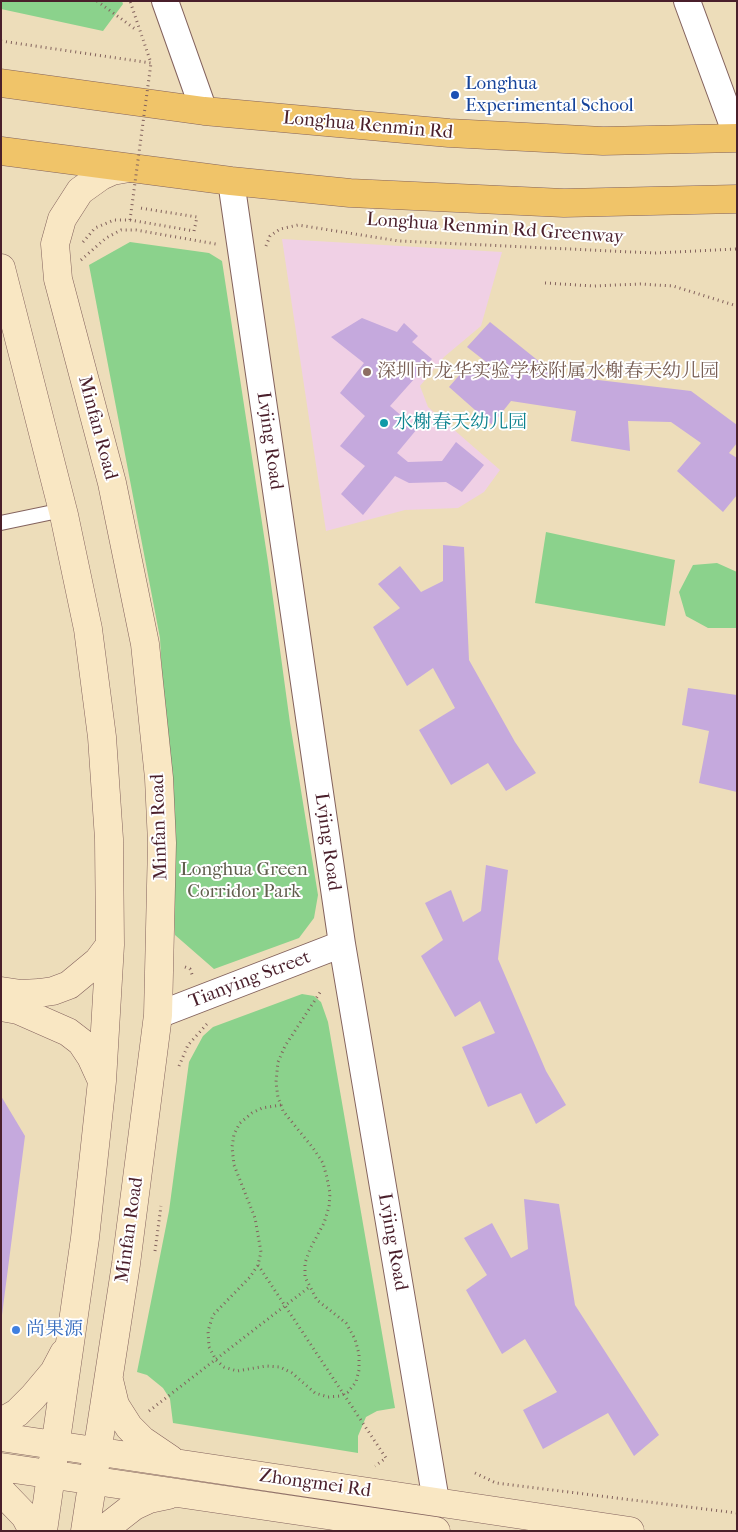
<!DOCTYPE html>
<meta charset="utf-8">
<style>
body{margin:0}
#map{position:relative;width:738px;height:1532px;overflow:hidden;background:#edddba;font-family:"IM FELL French Canon",serif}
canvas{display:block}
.frame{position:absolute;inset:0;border:2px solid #4a1f2b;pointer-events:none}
</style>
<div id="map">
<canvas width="738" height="1532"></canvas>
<div class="frame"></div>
</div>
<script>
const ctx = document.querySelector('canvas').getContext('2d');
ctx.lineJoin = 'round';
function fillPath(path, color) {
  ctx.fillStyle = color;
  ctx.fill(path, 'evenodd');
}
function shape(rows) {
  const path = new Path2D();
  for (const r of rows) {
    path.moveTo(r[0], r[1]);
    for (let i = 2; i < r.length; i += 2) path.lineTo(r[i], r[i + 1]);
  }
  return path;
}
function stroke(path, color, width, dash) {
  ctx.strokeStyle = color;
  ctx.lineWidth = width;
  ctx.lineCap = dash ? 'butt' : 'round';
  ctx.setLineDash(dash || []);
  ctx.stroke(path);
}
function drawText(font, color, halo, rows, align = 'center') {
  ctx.font = font + ' "IM FELL French Canon","Noto Serif SC",serif';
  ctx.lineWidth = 4;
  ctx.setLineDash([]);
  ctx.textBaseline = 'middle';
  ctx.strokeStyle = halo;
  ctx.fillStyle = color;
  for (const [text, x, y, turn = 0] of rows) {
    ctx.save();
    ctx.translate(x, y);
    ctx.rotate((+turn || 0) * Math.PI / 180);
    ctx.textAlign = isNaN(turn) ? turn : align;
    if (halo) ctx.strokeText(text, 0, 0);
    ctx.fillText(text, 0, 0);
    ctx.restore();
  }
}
fillPath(shape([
 [282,239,502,252,481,326,444,357,420,386,428,407,500,470,484,492,458,508,405,510,326,531]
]), '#f0d0e5');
fillPath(shape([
 [1,1,122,1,123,4,103,31,1,9],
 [130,242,209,253,222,261,268,562,290,723,318,895,314,918,299,938,214,969,175,935,160,638,89,265],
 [546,532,675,560,665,626,535,603],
 [717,563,737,572,737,628,708,628,686,616,679,592,693,565],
 [302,994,314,996,321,1002,328,1022,395,1408,377,1411,366,1417,358,1436,358,1453,173,1423,170,1399,163,1388,147,1375,137,1372,169,1211,189,1062,203,1036,213,1027]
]), '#8bd28c');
fillPath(shape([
 [362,318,397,332,404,323,418,336,412,342,432,359,390,406,417,429,397,453,408,462,442,461,456,442,484,465,462,492,446,482,409,483,395,476,363,515,341,494,365,466,340,446,365,416,340,393,364,363,331,337],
 [490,322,556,375,691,391,737,425,737,443,729,453,737,458,737,495,723,512,677,471,701,443,671,422,628,421,630,451,571,441,576,411,511,401,492,425,449,387,469,364,481,373,490,365,467,347],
 [443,545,464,547,469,660,515,742,536,773,506,791,488,763,451,785,419,730,455,708,433,668,407,686,373,627,400,608,378,584,400,566,421,592,443,581],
 [688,688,737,695,737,792,699,783,709,731,682,725],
 [486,865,508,870,498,959,546,1071,566,1105,536,1124,521,1093,488,1107,462,1047,495,1033,480,1001,455,1017,421,956,443,940,425,903,451,890,463,922,481,911],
 [1,1096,25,1136,2,1315,1,1315],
 [524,1199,559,1204,575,1305,659,1435,634,1456,608,1413,543,1449,523,1410,557,1392,525,1339,502,1354,466,1290,487,1275,464,1238,492,1223,511,1258,528,1249]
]), '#c5a9dd');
const lane = shape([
 [1,523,63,510]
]);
const street = shape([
 [165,1,204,111],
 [687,1,737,137],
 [231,181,342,944,436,1501],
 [158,1015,342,944]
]);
const secondary = shape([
 [1,268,64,515,88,629,102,737,109,839,110,945,102,1081,85,1238,43,1531],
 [1,991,21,994,39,993,53,991,69,985,98,961,110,945],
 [1,1007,18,1010,68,1032,81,1042,91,1057,102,1081],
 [109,1380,115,1405,129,1427,142,1440,170,1459],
 [1,1422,17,1413,33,1397,54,1372,64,1353],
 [1,1437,630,1531],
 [1,1467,436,1531],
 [1,1491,25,1516,33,1531],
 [85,1531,126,1264,158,1015,162,843,159,778,145,644,112,483,58,279,55,244,62,219,80,191,101,176,112,171,129,168],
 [102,1531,134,1506,149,1499,168,1495]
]);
const primary = shape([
 [1,83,204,111,449,133,603,141,737,138],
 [1,151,231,181,350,193,564,203,737,199]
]);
stroke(lane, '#83625d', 16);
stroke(street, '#83625d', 28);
stroke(secondary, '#83625d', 29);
stroke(primary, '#83625d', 29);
stroke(shape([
 [97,1,135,29],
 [1,41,151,63,130,1],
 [83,242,95,228,114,220,130,220,194,231,197,217,140,208],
 [266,246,270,236,280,229,298,225,399,241,654,253,737,249],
 [81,260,106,238,121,230,136,230,216,244],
 [545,283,594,286,640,284,673,286,737,306],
 [185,967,190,969,193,977],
 [179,1066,188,1045,207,1024],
 [281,1105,262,1108,252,1113,240,1123,234,1134,232,1147,234,1165,255,1218,261,1252,258,1265,250,1277,213,1315,208,1331,209,1347,216,1360,224,1367,237,1371,266,1366,280,1367,292,1373,315,1393,328,1397,340,1396,348,1392,356,1382,359,1370,359,1354,355,1339,346,1323,317,1300,305,1277,305,1263,310,1249,324,1223,329,1207,330,1193,327,1178,323,1163,313,1148,283,1111,281,1105,278,1098,276,1082,278,1062,285,1046,321,991],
 [155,1251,161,1206],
 [258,1265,386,1458,375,1466],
 [149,1411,308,1288],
 [475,1473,496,1483,737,1513]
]), '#83625d', 3, [1, 4]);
stroke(lane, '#fff', 14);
stroke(street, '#fff', 26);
stroke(secondary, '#f9e7c3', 28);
stroke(primary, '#f0c469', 28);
stroke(shape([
 [130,220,151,63]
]), '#83625d', 3, [1, 4]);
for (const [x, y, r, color] of [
 [455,95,5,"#1a4fb4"],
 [367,372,5,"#8d6e63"],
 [384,423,5,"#0f9aa8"],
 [16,1330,5,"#3f7fe0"]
]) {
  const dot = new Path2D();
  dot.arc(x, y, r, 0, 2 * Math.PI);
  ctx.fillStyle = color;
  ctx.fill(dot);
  stroke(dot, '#fff', 2);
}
drawText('19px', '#164399', '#fff', [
 ["Longhua",465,84],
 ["Experimental School",465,106]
], 'left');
drawText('19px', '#4a1f2b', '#fff', [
 ["Longhua Renmin Rd",368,126,5],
 ["Longhua Renmin Rd Greenway",495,229,4],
 ["Minfan Road",97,428,75],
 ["Lvjing Road",269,441,82],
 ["Minfan Road",160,827,-92],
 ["Lvjing Road",327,842,82],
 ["Tianying Street",250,980,-21],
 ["Minfan Road",130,1230,-82],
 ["Lvjing Road",392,1242,80],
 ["Zhongmei Rd",315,1484,8]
]);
drawText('19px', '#785e54', '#fff', [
 ["深圳市龙华实验学校附属水榭春天幼儿园",377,372]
], 'left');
drawText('19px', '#0d838f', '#fff', [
 ["水榭春天幼儿园",394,423]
], 'left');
drawText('19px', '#615e4d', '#fff', [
 ["Longhua Green",244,870],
 ["Corridor Park",244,892]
]);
drawText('19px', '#366cbe', '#fff', [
 ["尚果源",26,1330]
], 'left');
</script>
